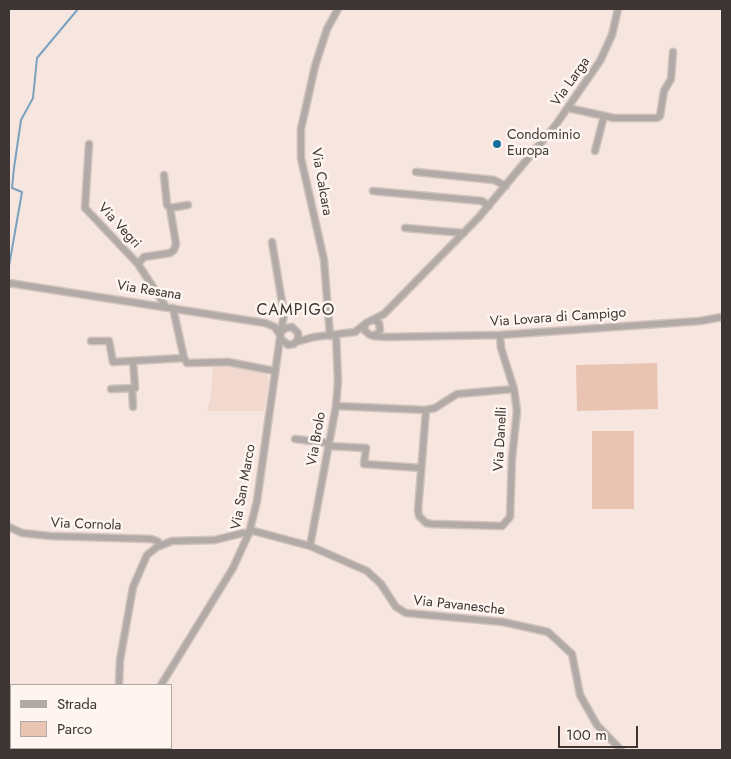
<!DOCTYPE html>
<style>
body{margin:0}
#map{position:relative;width:731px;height:759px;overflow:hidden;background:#f7e6df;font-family:Jost,sans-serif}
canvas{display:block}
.frame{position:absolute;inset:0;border:10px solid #3c3533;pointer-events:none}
.legend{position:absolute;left:10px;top:684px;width:162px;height:65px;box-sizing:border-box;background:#fff5f0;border:1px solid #b1a8a4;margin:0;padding:6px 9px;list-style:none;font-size:15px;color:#3c3533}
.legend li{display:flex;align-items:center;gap:10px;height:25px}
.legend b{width:25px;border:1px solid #b1a8a4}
.scale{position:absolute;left:558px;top:726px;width:80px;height:22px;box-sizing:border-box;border:2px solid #3c3533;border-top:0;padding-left:6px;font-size:15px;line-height:18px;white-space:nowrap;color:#3c3533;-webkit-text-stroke:4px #fff5f0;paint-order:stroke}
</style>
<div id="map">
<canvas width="731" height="759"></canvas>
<div class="frame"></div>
<ul class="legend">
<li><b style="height:6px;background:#b1aaa7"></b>Strada</li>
<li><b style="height:14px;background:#eac4b3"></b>Parco</li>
</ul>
<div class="scale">100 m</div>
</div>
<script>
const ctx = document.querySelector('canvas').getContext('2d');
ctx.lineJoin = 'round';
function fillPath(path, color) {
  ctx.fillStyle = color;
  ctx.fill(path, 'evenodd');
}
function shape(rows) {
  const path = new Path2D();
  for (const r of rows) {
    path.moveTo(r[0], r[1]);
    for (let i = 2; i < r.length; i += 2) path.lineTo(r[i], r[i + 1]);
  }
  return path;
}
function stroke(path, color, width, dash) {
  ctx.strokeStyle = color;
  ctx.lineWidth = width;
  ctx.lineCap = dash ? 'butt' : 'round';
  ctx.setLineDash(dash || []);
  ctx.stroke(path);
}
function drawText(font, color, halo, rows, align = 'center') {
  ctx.font = font + ' Jost,sans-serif';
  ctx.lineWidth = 5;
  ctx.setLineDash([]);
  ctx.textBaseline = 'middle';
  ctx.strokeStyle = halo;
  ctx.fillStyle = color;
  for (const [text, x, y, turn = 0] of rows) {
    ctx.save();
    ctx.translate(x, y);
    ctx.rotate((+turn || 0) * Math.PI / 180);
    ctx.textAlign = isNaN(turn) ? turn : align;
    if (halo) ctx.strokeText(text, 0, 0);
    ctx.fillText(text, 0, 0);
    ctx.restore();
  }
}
fillPath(shape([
 [213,364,229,365,266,374,269,381,264,411,207,411,211,395]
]), '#f2d9cf');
fillPath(shape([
 [657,363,658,409,577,411,576,365],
 [592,431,634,431,634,509,592,509]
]), '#eac4b3');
stroke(shape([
 [9,266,22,192,12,188,14,168,21,120,33,98,37,58,78,9]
]), '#7aa2bf', 2);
const minor = shape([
 [568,108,614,118,657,118,660,116,664,91,671,79,673,52],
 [89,144,85,208,138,264],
 [595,151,604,116],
 [416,172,494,180,506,186],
 [164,175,167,205,170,208,188,205],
 [373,191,482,201,489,206],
 [405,228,464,233],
 [272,242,284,314,280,338,288,345,294,344,298,339,298,333,292,327,286,328,281,332],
 [9,283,265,323,275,327,280,335],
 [166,307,138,264,144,257,170,253,174,250,176,244,170,208],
 [173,308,184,358,187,363,228,362,275,371],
 [374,320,379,323,380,330,376,335,370,335,364,330,366,323,384,314,479,217,555,126,600,61,612,35,618,9],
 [330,336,324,260,301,158,301,129,315,66,327,29,338,9],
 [373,336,386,337,500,335,700,321,722,317],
 [91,341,109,341,113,362,184,358],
 [296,342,314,337,355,332,365,324],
 [132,388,133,407],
 [111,389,135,388,133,361],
 [336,406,426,410,435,408,457,394,514,389],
 [426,410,418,510,419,516,426,523,432,524,502,526,510,517,512,458,517,411,514,389,501,348,500,335],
 [295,439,329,443],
 [329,446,366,448,364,464,421,468],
 [9,527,22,533,50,536,151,539,157,541,161,545],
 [250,530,310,546,367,571,381,584,396,607,406,613,503,622,548,632,572,654,580,695,597,725,621,750],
 [310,546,336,406,338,381,336,335],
 [119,685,120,660,133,587,147,555,157,547,172,541,215,540,243,533,249,534],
 [161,685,233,568,249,533,257,501,280,338],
 [110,750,112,748]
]);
stroke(minor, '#d2c3bd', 9);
stroke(minor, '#b1aaa7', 6);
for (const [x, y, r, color] of [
 [497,144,5,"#186e9e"]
]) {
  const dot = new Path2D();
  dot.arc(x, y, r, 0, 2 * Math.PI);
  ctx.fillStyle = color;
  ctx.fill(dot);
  stroke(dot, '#fff5f0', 2);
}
drawText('14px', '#3c3533', '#fff5f0', [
 ["Via Larga",571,82,-55],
 ["Via Calcara",321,182,80],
 ["Via Vegri",119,226,47],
 ["Via Resana",149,291,9],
 ["Via Lovara di Campigo",558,318,-4],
 ["Via Brolo",317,439,-80],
 ["Via Danelli",501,439,-87],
 ["Via San Marco",244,487,-80],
 ["Via Cornola",86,525,2],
 ["Via Pavanesche",459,606,6]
]);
drawText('14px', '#3c3533', '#fff5f0', [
 ["Condominio",507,136],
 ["Europa",507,152]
], 'left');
ctx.letterSpacing = '1px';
drawText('16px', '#3c3533', '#fff5f0', [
 ["CAMPIGO",296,311]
]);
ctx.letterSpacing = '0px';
</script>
